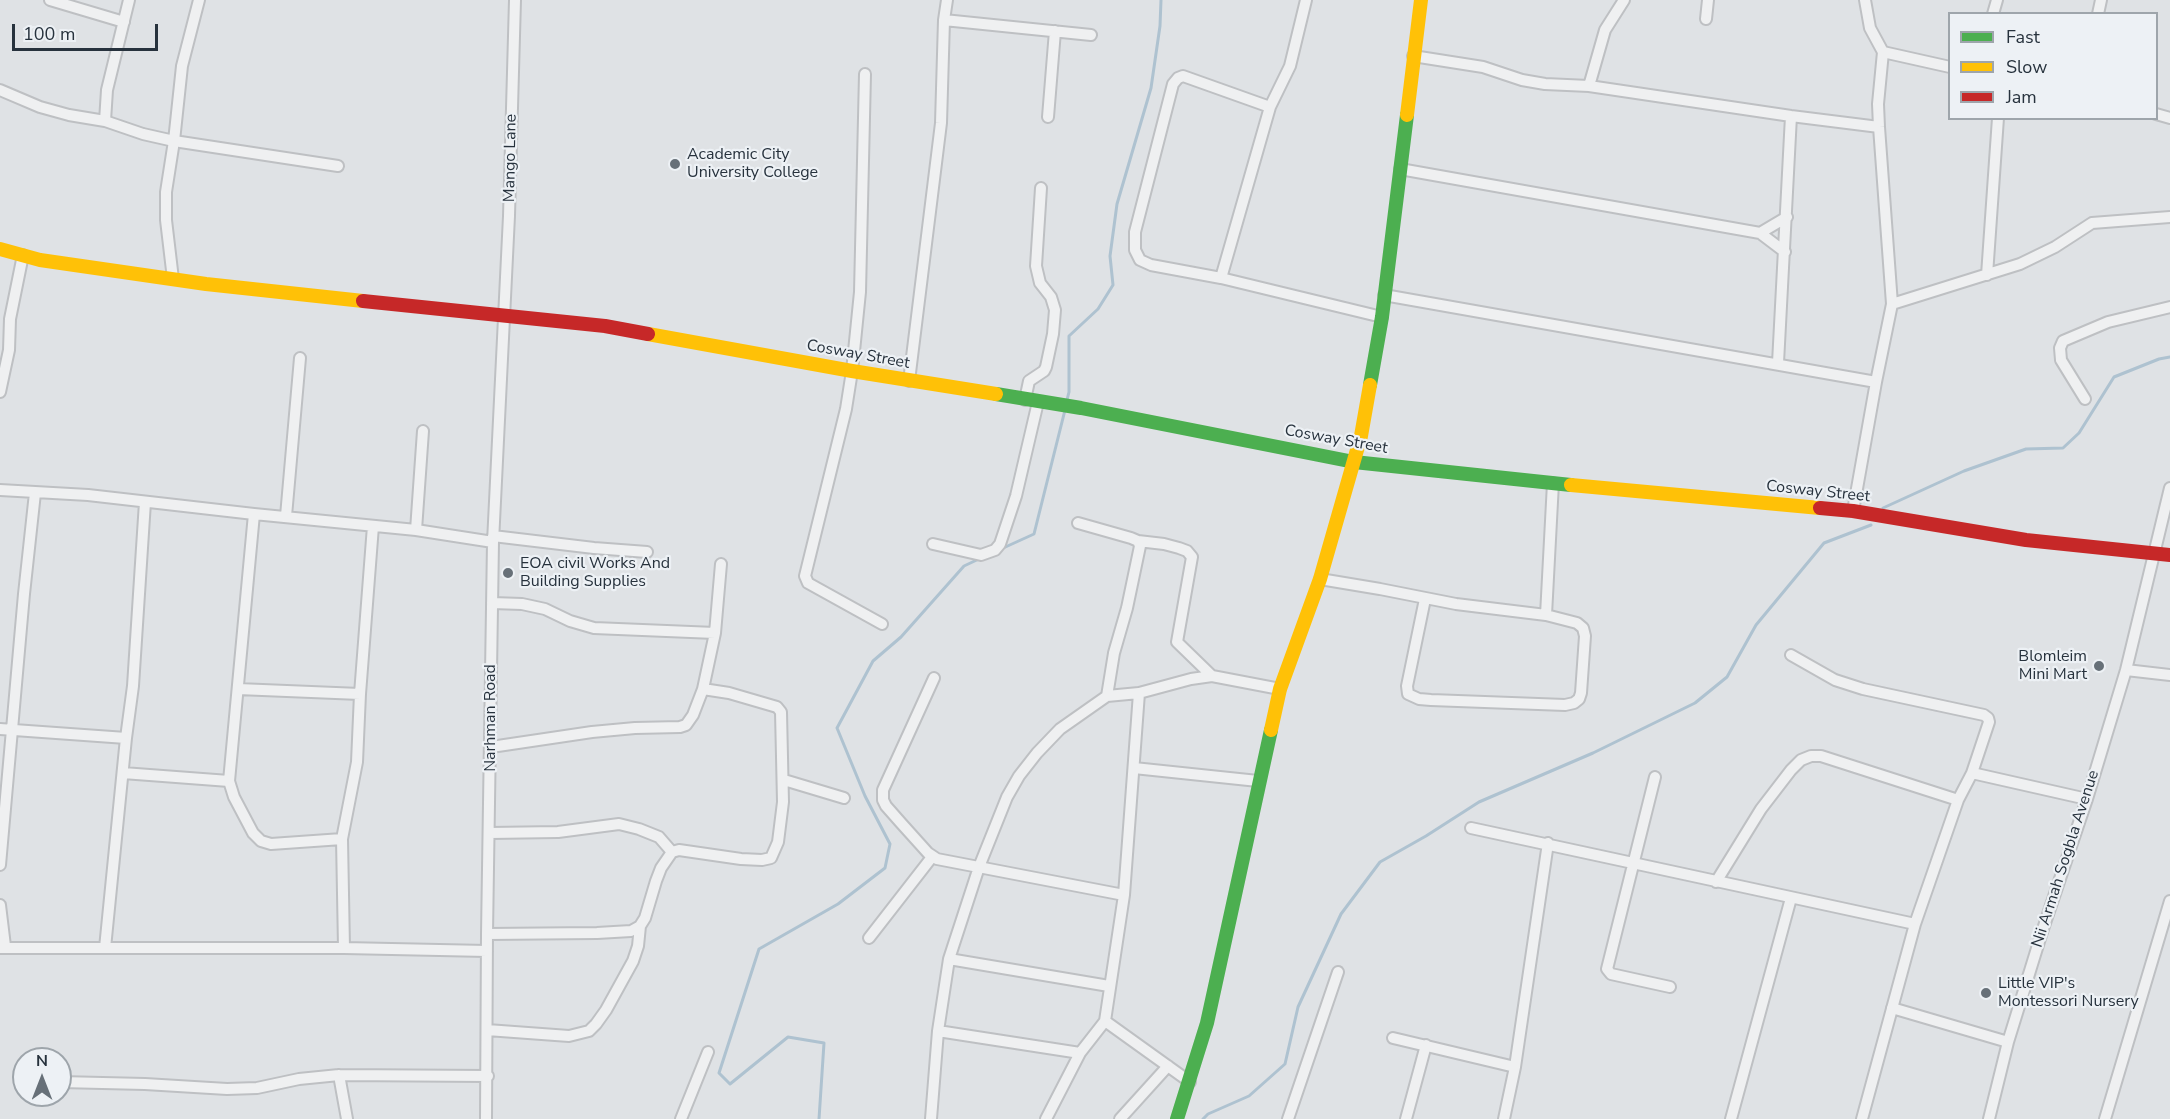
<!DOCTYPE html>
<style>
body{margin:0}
#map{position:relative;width:2170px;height:1119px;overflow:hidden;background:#dfe2e5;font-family:"Nunito Sans",sans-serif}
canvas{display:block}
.legend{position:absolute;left:1948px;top:12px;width:210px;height:108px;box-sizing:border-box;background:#edf1f5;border:2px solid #9ea5ab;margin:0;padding:8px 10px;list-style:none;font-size:18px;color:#27323d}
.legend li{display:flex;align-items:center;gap:12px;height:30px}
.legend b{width:30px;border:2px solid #9ea5ab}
.north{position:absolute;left:12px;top:1047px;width:60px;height:60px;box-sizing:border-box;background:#edf1f5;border:2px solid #9ea5ab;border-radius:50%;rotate:0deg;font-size:16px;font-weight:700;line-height:24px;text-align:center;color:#27323d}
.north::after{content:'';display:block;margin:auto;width:21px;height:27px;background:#677078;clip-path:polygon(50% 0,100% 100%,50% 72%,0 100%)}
.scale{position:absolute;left:12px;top:24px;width:146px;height:27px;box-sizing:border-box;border:3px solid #27323d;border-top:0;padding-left:8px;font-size:18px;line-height:21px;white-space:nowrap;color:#27323d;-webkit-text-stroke:4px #edf1f5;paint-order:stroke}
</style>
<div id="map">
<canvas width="2170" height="1119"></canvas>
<ul class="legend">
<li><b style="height:8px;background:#4caf50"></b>Fast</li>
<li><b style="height:8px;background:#ffc107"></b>Slow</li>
<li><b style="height:8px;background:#c62828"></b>Jam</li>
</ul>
<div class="north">N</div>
<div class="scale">100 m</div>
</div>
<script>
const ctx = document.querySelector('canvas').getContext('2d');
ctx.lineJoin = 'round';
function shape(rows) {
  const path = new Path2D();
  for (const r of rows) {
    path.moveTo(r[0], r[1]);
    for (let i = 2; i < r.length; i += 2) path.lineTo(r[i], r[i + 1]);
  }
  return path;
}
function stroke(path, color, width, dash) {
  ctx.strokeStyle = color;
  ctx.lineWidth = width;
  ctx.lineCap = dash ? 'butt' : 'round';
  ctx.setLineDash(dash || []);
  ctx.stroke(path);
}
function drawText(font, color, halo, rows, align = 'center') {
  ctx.font = font + ' "Nunito Sans",sans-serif';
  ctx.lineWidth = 4.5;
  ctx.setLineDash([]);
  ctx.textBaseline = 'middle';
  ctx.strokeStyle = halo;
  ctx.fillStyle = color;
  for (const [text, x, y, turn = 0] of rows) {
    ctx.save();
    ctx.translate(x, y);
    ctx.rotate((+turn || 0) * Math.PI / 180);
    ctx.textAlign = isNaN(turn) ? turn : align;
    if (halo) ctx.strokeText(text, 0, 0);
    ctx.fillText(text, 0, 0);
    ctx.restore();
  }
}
stroke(shape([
 [1067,400,1069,392,1069,336,1098,309,1113,285,1110,256,1117,204,1151,88,1160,26,1161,0],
 [1883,508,1964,471,2026,449,2063,448,2079,433,2114,377,2159,359,2170,357],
 [1001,549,1034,534,1065,410],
 [819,1119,824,1043,788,1037,730,1084,719,1073,759,949,838,904,885,868,890,844,865,796,837,728,873,661,901,637,964,566,981,558],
 [1203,1119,1208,1114,1249,1096,1285,1064,1298,1007,1341,914,1380,862,1426,836,1479,802,1593,753,1695,703,1727,677,1756,625,1824,543,1871,525]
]), '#aec2d0', 3);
const street = shape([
 [50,0,124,22],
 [199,0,182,66,174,141,338,166],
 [1993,14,1997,0],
 [2098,14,2101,0],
 [1706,19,1708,0],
 [944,20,1091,35],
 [1883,52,1950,67],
 [1413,56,1483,67,1522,80,1545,84,1589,86,1791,116,1879,127],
 [865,74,860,292,852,371,846,409,805,576,808,583,882,624],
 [1589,86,1605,30,1624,0],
 [0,90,40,107,69,115,105,121,143,134,174,141,166,192,166,220,173,279],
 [1270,107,1183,76,1178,78,1173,84,1135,232,1135,250,1140,260,1151,265,1221,278,1382,317],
 [2156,114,2170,118],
 [1048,117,1055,31],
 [105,121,107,90,129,0],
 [1400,169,1760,233,1787,217],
 [1760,233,1785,252],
 [1987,275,1998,118],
 [1221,278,1270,107,1290,66,1306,0],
 [1384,295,1876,382],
 [1892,304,2020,264,2055,247,2092,223,2170,217],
 [1778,363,1791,116],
 [909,381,941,123,944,20,947,0],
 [0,392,9,350,10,319,23,255],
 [2085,399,2061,360,2060,348,2063,341,2108,322,2170,307],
 [1025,400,1029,381,1044,371,1046,367,1053,334,1055,310,1051,297,1040,283,1036,266,1041,188],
 [0,490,88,495,254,514,416,530,493,542],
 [1853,511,1876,382,1892,304,1879,127,1878,104,1883,52,1870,28,1865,0],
 [254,514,229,781,234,797,253,833,261,841,271,844,342,839],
 [286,516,300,358],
 [1078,523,1131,538,1138,541,1140,546,1127,608,1114,653,1107,696],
 [416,530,423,431],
 [493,536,594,548,647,552],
 [1138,541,1164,544,1179,548,1187,551,1192,557,1177,642,1212,676],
 [933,544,981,555,995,550,1000,544,1016,496,1038,402],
 [1320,579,1380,589,1456,604,1546,615,1577,623,1583,628,1585,636,1581,693,1579,699,1574,703,1565,705,1431,700,1419,699,1408,694,1407,686,1425,599],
 [492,603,522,604,545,609,570,621,594,628,715,633],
 [1546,615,1553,483],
 [1791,655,1835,680,1863,689,1984,715,1988,718,1989,722,1972,773,1958,800,1915,924,1862,1119],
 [2126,670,2170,675],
 [934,678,883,790,883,800,886,806,901,823,928,853,937,859,1124,895],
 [238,689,360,694],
 [0,729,126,738],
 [491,747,592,732,635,728,680,727,686,725,693,715,703,689,715,633,721,564],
 [1134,768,1258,781],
 [123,773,229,781],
 [1972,773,2087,799],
 [1655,777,1607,969,1611,974,1670,987],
 [784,780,844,798],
 [1471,828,1915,924],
 [490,833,558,832,619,824,639,829,659,837,672,852],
 [0,865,24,594,35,493],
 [1716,882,1761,809,1791,770,1801,760,1811,756,1821,756,1958,800],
 [0,905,5,946],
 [487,934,597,933,631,931,640,926],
 [869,938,932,857],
 [0,948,344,948,487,951],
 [105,948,126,738,133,686,145,502],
 [344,948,342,839,357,762,360,694,373,526],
 [949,959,1109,986],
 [1892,1008,2008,1042],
 [1105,1021,1190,1082],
 [487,1030,569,1036,589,1031,596,1024,606,1010,633,961,638,946,640,926,645,918,656,881,661,868,672,852,679,850,741,859,762,860,771,858,778,842,783,802,781,712,777,707,729,693,703,689],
 [938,1031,1080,1053],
 [1393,1038,1515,1067],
 [339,1075,347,1119],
 [60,1082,145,1084,227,1089,257,1088,299,1079,339,1075,488,1076],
 [486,1119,487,934,493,542,509,216,515,0],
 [681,1119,708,1052],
 [931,1119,938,1031,949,959,979,867,1007,797,1019,776,1037,753,1060,729,1107,696,1139,693,1191,679,1212,676,1280,689],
 [1046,1119,1080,1053,1105,1021,1124,895,1139,693],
 [1120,1119,1168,1066],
 [1288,1119,1338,972],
 [1406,1119,1426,1045],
 [1504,1119,1515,1067,1548,843],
 [1731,1119,1791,898],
 [1989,1119,2008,1042,2042,932,2087,799,2126,670,2170,488],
 [2105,1119,2170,901]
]);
stroke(street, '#bec0c3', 14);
stroke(street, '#eff0f1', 10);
stroke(shape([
 [1370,385,1382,317,1407,115],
 [996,394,1081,408,1354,462,1571,485],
 [1177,1119,1207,1023,1271,730]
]), '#4caf50', 14);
stroke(shape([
 [1407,115,1421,0],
 [0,249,40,260,206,284,363,301],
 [648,334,852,371,996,394],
 [1571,485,1820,508],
 [1271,730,1280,689,1320,579,1361,436,1370,385]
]), '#ffc107', 14);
stroke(shape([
 [363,301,605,326,648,334],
 [1820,508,1853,511,2026,540,2170,555]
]), '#c62828', 14);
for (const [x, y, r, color] of [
 [675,164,6,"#677078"],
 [508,573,6,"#677078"],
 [2099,666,6,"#677078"],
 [1986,993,6,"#677078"]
]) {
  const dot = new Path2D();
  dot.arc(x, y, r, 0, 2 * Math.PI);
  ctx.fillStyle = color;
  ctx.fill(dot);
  stroke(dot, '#edf1f5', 2);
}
drawText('16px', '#27323d', '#edf1f5', [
 ["Academic City",687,155],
 ["University College",687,173],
 ["EOA civil Works And",520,564],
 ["Building Supplies",520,582],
 ["Blomleim",2087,657,"right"],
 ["Mini Mart",2087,675,"right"],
 ["Little VIP's",1998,984],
 ["Montessori Nursery",1998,1002]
], 'left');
drawText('16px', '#27323d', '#edf1f5', [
 ["Mango Lane",511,158,-89],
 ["Cosway Street",858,355,10],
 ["Cosway Street",1336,440,10],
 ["Cosway Street",1818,492,6],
 ["Narhman Road",491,718,-90],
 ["Nii Armah Sogbla Avenue",2066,859,-72]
]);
</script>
